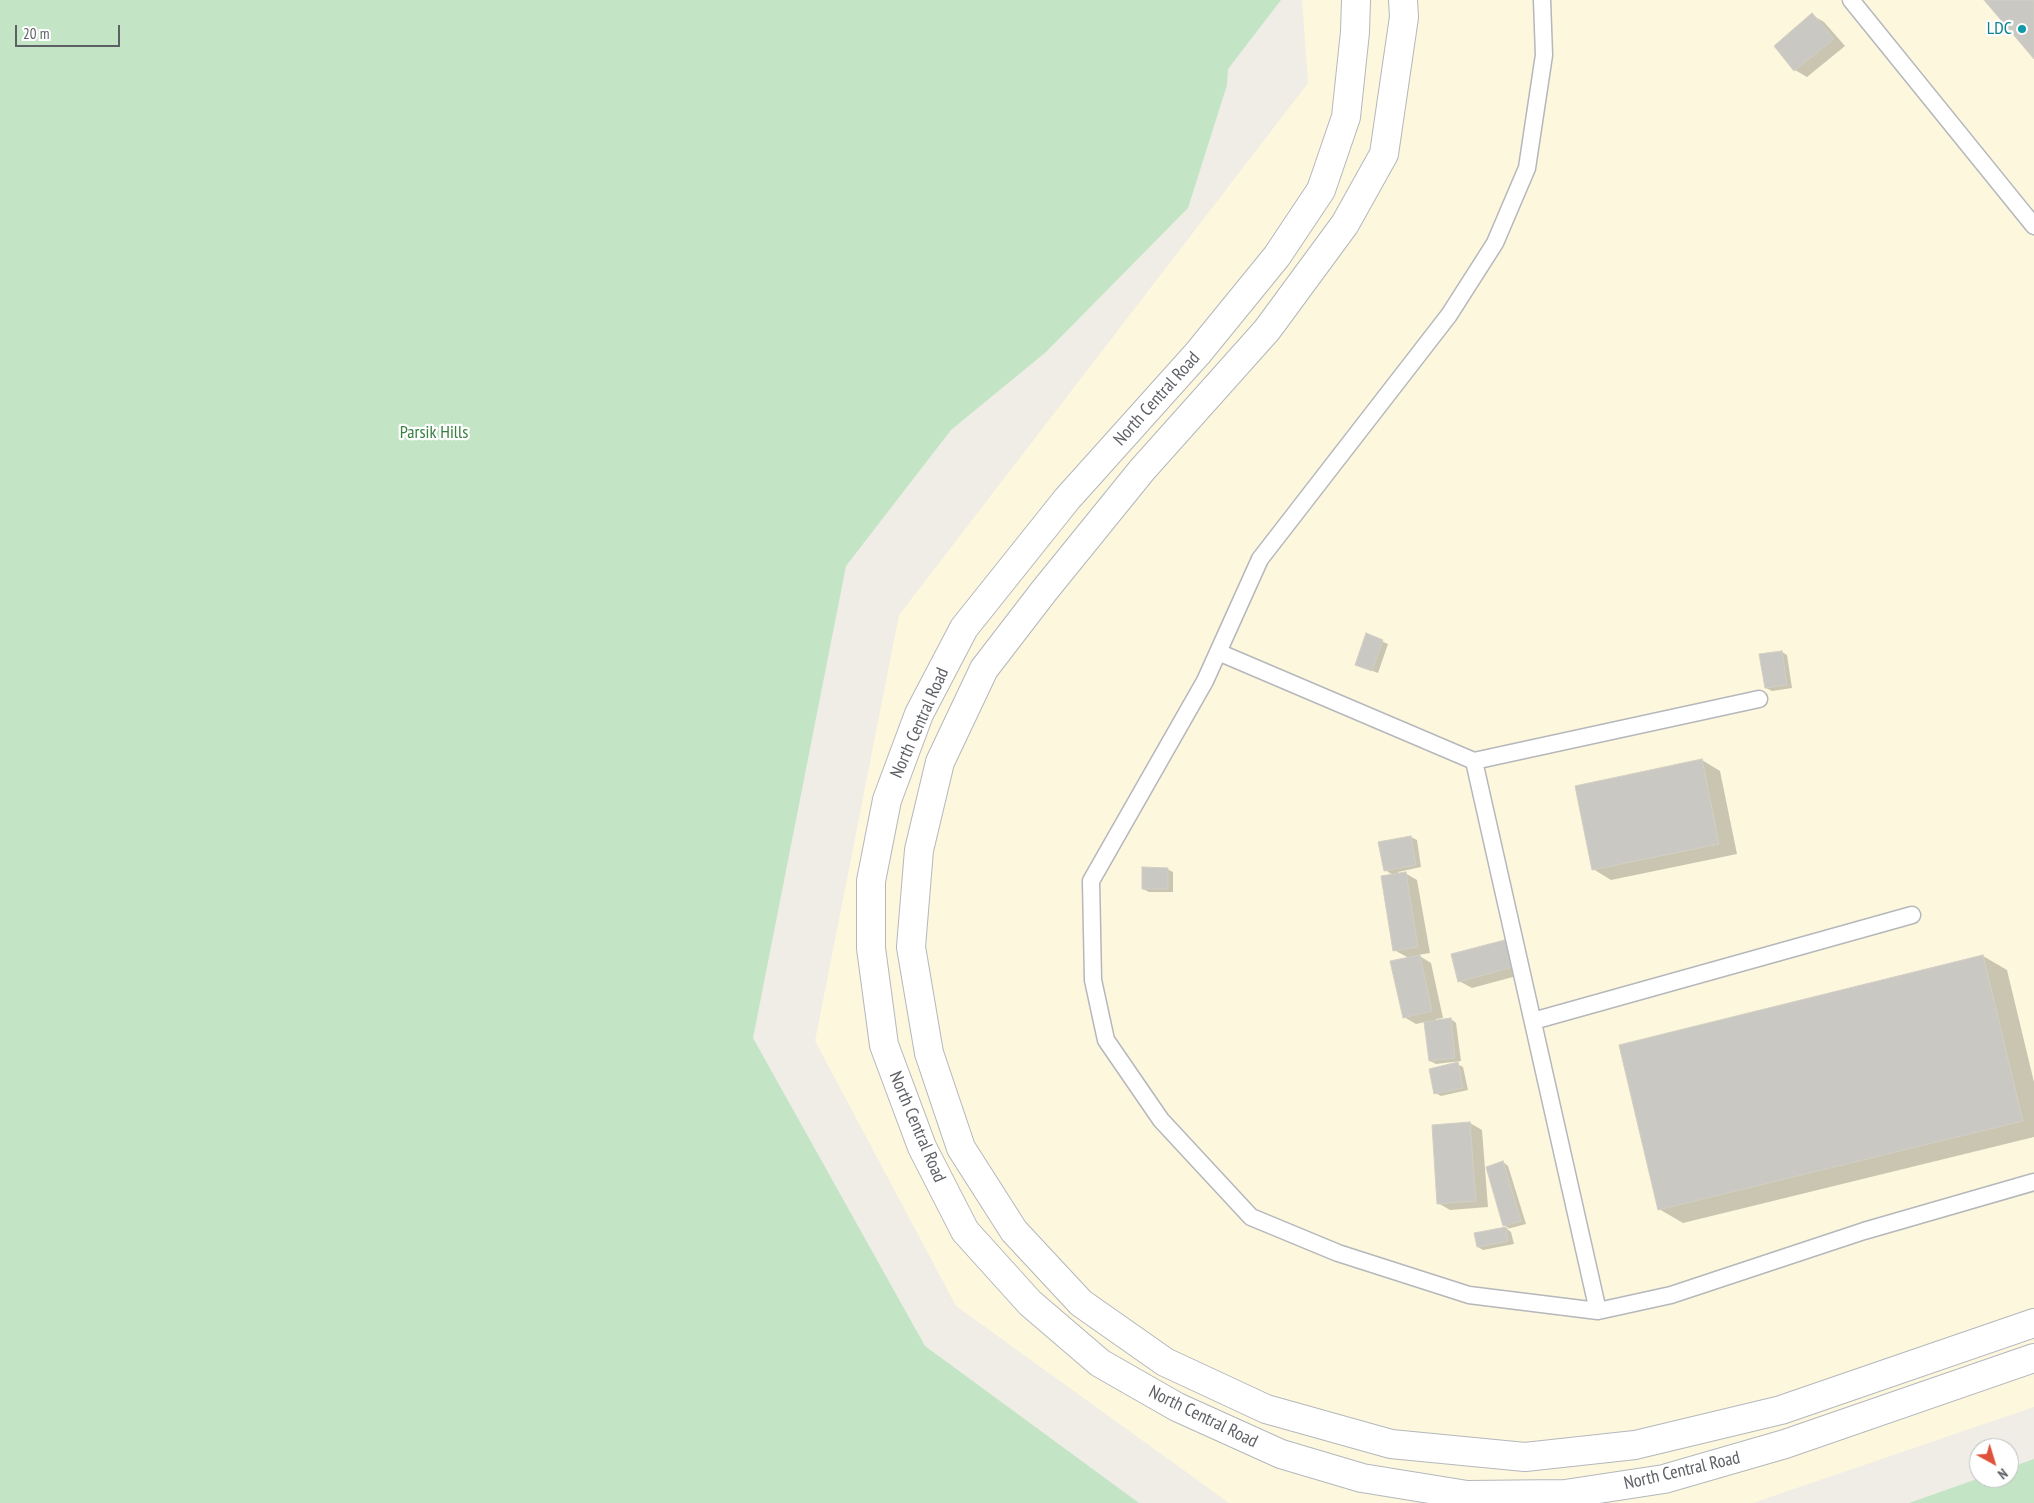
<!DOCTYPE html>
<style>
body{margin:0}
#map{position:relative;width:2034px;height:1503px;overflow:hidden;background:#efede6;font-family:"PT Sans Narrow",sans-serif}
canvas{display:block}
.north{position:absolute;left:1969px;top:1438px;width:50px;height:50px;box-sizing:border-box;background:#fff;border:1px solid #bebfc1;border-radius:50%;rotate:141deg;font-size:14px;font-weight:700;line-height:20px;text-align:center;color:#5d6065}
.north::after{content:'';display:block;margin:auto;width:18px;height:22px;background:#e0513a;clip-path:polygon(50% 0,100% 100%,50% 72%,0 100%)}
.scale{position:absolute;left:15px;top:25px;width:105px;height:22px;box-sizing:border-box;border:2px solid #5d6065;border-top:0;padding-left:6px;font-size:15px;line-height:18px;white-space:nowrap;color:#5d6065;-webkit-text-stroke:4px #fff;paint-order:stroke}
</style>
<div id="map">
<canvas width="2034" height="1503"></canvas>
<div class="north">N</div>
<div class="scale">20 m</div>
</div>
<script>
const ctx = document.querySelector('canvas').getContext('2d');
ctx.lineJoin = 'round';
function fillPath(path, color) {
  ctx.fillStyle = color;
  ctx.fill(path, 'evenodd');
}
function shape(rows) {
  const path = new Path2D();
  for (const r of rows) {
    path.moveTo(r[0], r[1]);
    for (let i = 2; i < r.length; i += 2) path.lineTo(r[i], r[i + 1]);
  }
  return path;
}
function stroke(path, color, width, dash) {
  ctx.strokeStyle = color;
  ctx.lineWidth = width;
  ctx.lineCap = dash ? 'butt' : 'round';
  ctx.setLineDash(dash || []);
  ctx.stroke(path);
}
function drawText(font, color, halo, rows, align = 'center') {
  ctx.font = font + ' "PT Sans Narrow",sans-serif';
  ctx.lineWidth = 4.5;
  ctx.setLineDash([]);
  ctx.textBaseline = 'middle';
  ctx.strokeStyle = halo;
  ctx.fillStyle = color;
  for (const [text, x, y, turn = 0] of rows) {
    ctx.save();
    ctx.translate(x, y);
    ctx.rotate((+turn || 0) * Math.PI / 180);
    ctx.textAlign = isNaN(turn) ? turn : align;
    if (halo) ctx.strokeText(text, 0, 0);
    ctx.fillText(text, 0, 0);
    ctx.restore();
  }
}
fillPath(shape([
 [1302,0,2034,0,2034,1407,1753,1503,1229,1503,956,1306,815,1041,899,615,1308,83]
]), '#fcf7dd');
fillPath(shape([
 [0,0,1281,0,1228,69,1227,85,1188,208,1046,352,951,430,846,566,753,1038,925,1346,1139,1503,0,1503],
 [2034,1459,2034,1503,1909,1503,1980,1478,2009,1478,2009,1468]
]), '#c3e5c5');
fillPath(shape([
 [1812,15,1824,22,1845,46,1807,77,1795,70,1776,46],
 [1367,635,1388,644,1378,673,1362,667],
 [1782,652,1787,655,1792,688,1772,691,1766,688],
 [1702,760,1720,771,1737,854,1611,880,1593,869],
 [1411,837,1417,840,1421,867,1398,872,1399,874,1405,873,1417,880,1430,953,1418,955,1431,963,1443,1018,1436,1019,1436,1021,1451,1019,1456,1023,1461,1061,1436,1064,1430,1061,1425,1022,1416,1024,1404,1017,1409,958,1394,950,1393,875,1385,870],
 [1167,869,1173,872,1173,892,1149,892,1143,889],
 [1505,941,1517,948,1524,974,1472,988,1459,981,1453,955],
 [1983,956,2007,970,2034,1082,2034,1137,1683,1223,1659,1209],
 [1457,1064,1463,1067,1468,1090,1441,1096,1435,1093],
 [1470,1123,1482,1130,1488,1207,1450,1210,1438,1203,1433,1126],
 [1503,1162,1508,1166,1526,1224,1507,1229,1511,1232,1514,1244,1483,1250,1478,1247,1475,1234,1509,1228,1504,1225]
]), '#0003');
const building = shape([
 [1984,0,2034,0,2034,59,1984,0],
 [1812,13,1834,39,1794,71,1774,46,1812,13],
 [1366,633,1383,640,1372,671,1355,665,1366,633],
 [1782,651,1787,685,1765,688,1759,654,1782,651],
 [1702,759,1719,844,1592,870,1575,786,1702,759],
 [1411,836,1416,865,1384,871,1378,842,1411,836],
 [1142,867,1168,868,1168,889,1142,889,1142,867],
 [1406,872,1418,947,1393,951,1381,876,1406,872],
 [1505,940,1513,967,1458,982,1451,954,1505,940],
 [1420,955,1432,1011,1403,1018,1390,961,1420,955],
 [1983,955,2023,1121,1658,1210,1619,1045,1983,955],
 [1451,1018,1455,1058,1429,1061,1424,1022,1451,1018],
 [1458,1062,1463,1088,1434,1094,1429,1069,1458,1062],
 [1470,1122,1476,1201,1437,1204,1432,1125,1470,1122],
 [1503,1161,1521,1221,1503,1226,1486,1167,1503,1161],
 [1506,1227,1508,1241,1477,1247,1474,1233,1506,1227]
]);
fillPath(building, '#cac8c2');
stroke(building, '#d3cfc4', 1);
const service = shape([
 [1542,0,1544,55,1527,168,1495,243,1449,315,1260,559,1205,681,1091,881,1093,980,1106,1040,1161,1120,1251,1217,1338,1253,1469,1295,1598,1311,1671,1295,1864,1231,2034,1182],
 [1851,0,2034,226],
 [1218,652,1474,761,1598,1311],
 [1474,761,1759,699],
 [1533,1021,1912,915]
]);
const secondary = shape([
 [1356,0,1355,32,1346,117,1321,190,1277,256,1198,353,1067,499,964,628,919,714,887,800,871,881,871,948,884,1045,922,1147,965,1231,1030,1303,1100,1363,1177,1407,1281,1454,1362,1478,1467,1495,1565,1494,1664,1479,1785,1444,2034,1358],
 [1403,0,1404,17,1384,154,1345,224,1267,330,1142,470,1044,591,984,669,940,762,919,850,911,947,929,1053,961,1148,1014,1231,1081,1303,1165,1362,1266,1409,1391,1444,1525,1457,1635,1445,1781,1410,2034,1323]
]);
stroke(service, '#b6b7bb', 19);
stroke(secondary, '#b4b7bc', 30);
stroke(service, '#fff', 16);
stroke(secondary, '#fff', 28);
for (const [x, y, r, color] of [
 [2022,29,5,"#0f9aa8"]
]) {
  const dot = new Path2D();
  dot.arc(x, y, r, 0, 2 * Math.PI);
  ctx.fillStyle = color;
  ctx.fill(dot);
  stroke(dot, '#fff', 2);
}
drawText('18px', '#0d838f', '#fff', [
 ["LDC",2012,29]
], 'right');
drawText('18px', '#5d6065', '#fff', [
 ["North Central Road",1157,399,-48],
 ["North Central Road",920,723,-66],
 ["North Central Road",917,1127,67],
 ["North Central Road",1203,1417,26],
 ["North Central Road",1682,1471,-13]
]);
drawText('18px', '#398040', '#fff', [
 ["Parsik Hills",434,433]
]);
</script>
